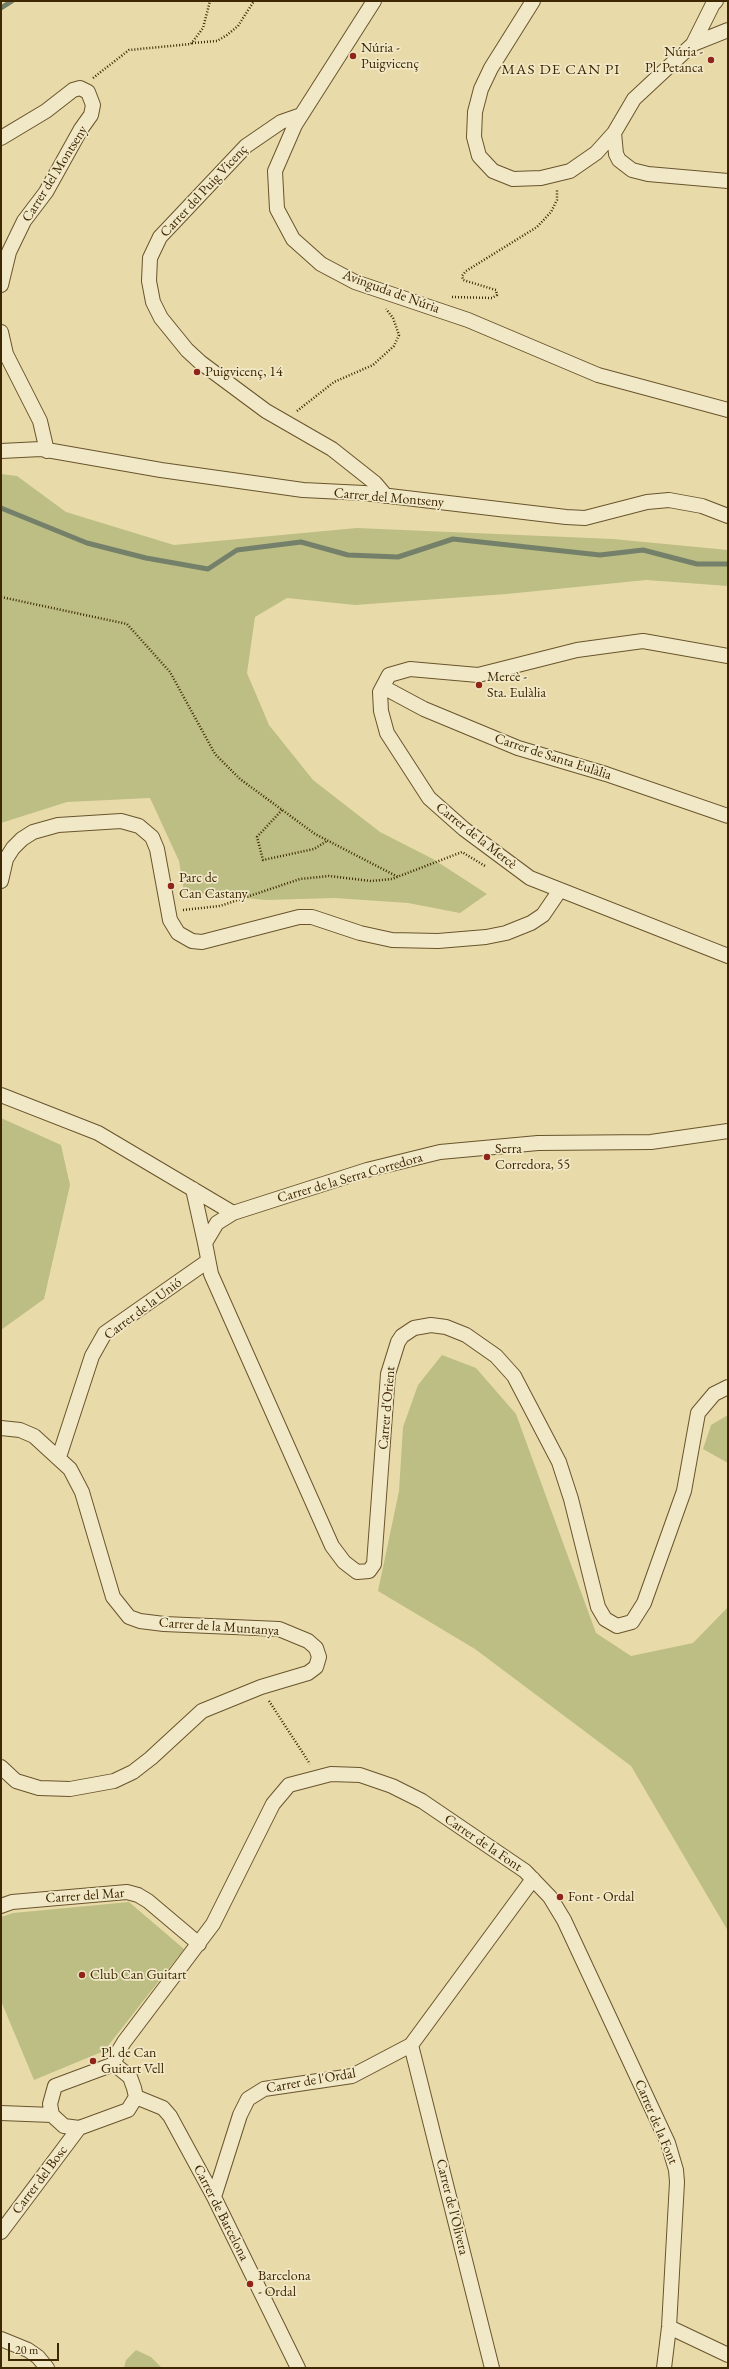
<!DOCTYPE html>
<meta charset="utf-8">
<style>
body{margin:0}
#map{position:relative;width:729px;height:2369px;overflow:hidden;background:#e9dba9;font-family:"EB Garamond",serif}
canvas{display:block}
.frame{position:absolute;inset:0;border:2px solid #3e2703;pointer-events:none}
.scale{position:absolute;left:8px;top:2343px;width:51px;height:18px;box-sizing:border-box;border:2px solid #3e2703;border-top:0;padding-left:5px;font-size:12px;line-height:14px;white-space:nowrap;color:#3e2703;-webkit-text-stroke:3px #f1e8c7;paint-order:stroke}
</style>
<div id="map">
<canvas width="729" height="2369"></canvas>
<div class="frame"></div>
<div class="scale">20 m</div>
</div>
<script>
const ctx = document.querySelector('canvas').getContext('2d');
ctx.lineJoin = 'round';
function fillPath(path, color) {
  ctx.fillStyle = color;
  ctx.fill(path, 'evenodd');
}
function shape(rows) {
  const path = new Path2D();
  for (const r of rows) {
    path.moveTo(r[0], r[1]);
    for (let i = 2; i < r.length; i += 2) path.lineTo(r[i], r[i + 1]);
  }
  return path;
}
function stroke(path, color, width, dash) {
  ctx.strokeStyle = color;
  ctx.lineWidth = width;
  ctx.lineCap = dash ? 'butt' : 'round';
  ctx.setLineDash(dash || []);
  ctx.stroke(path);
}
function drawText(font, color, halo, rows, align = 'center') {
  ctx.font = font + ' "EB Garamond",serif';
  ctx.lineWidth = 3.5;
  ctx.setLineDash([]);
  ctx.textBaseline = 'middle';
  ctx.strokeStyle = halo;
  ctx.fillStyle = color;
  for (const [text, x, y, turn = 0] of rows) {
    ctx.save();
    ctx.translate(x, y);
    ctx.rotate((+turn || 0) * Math.PI / 180);
    ctx.textAlign = isNaN(turn) ? turn : align;
    if (halo) ctx.strokeText(text, 0, 0);
    ctx.fillText(text, 0, 0);
    ctx.restore();
  }
}
fillPath(shape([
 [1,474,17,476,66,512,174,545,357,528,613,539,728,550,728,586,646,580,507,594,355,605,287,598,255,617,247,673,269,725,313,780,380,832,433,859,487,894,460,913,408,903,335,898,266,900,184,892,179,861,150,798,67,802,1,823],
 [1,1118,61,1145,70,1185,44,1299,1,1330],
 [442,1355,476,1368,516,1414,596,1633,631,1656,693,1643,728,1607,728,1931,631,1766,475,1649,378,1591,399,1491,403,1427,418,1385],
 [728,1415,728,1463,703,1449,711,1425],
 [129,1902,184,1949,104,2051,34,2080,1,2001,1,1917,13,1913],
 [136,2350,151,2357,162,2368,124,2368,126,2360]
]), '#bcbe84');
stroke(shape([
 [1,8,12,1],
 [1,508,87,543,146,558,208,569,237,550,301,542,348,555,398,557,453,539,600,555,643,550,697,564,728,564]
]), '#748069', 5);
const street = shape([
 [374,1,295,125,275,171,277,209,293,239,321,264,355,282,468,320,598,375,728,410],
 [533,1,491,68,481,89,475,112,474,137,479,156,493,171,513,179,541,178,570,171,596,153,614,133,634,99,693,44,728,30],
 [693,44,713,4,716,1],
 [301,115,281,122,246,146,160,237,150,258,149,281,153,302,161,318,187,350,200,362,266,411,332,449,375,483,386,496],
 [614,133,616,154,619,160,632,170,648,174,728,181],
 [1,138,46,111,73,90,80,88,88,92,93,105,91,115,81,129,46,192,24,221,9,252,1,285],
 [1,332,6,354,40,421,47,451],
 [1,451,41,449,161,470,303,490,364,493,566,517,585,518,647,502,669,500,702,506,728,516],
 [728,656,643,641,577,650,478,675,410,669,389,675,380,692,381,711,387,733,429,798,464,829,530,878,728,956],
 [383,687,424,709,518,748,606,774,728,816],
 [1,881,6,859,13,848,22,839,33,832,58,825,121,821,139,826,152,837,157,849,170,920,178,933,192,941,202,942,299,917,312,917,360,933,392,940,438,941,486,937,506,933,531,923,543,915,560,890],
 [1,1095,98,1133,233,1213],
 [193,1189,205,1243,217,1223,233,1213,367,1170,440,1152,538,1143,651,1142,728,1131],
 [205,1243,211,1274,332,1546,344,1562,357,1572,369,1571,374,1564,388,1374,398,1342,402,1336,414,1328,431,1325,446,1327,466,1335,496,1356,514,1376,559,1462,571,1499,598,1607,605,1619,617,1626,632,1622,644,1603,684,1491,698,1413,714,1394,728,1387],
 [1,1428,20,1430,34,1436,70,1469,82,1492,113,1597,129,1617,140,1621,164,1624,279,1629,308,1641,316,1648,319,1657,316,1667,308,1673,261,1687,202,1711,151,1758,133,1772,114,1781,70,1789,39,1788,16,1781,1,1767],
 [59,1457,92,1356,105,1333,208,1261],
 [1,1906,12,1902,127,1892,138,1895,148,1901,199,1944],
 [411,2045,492,2368],
 [114,2064,118,2052,124,2042,213,1924,273,1804,289,1785,331,1774,360,1775,392,1786,422,1801,525,1871,550,1897,564,1920,668,2143,676,2170,677,2182,669,2327,664,2368],
 [114,2064,130,2077,134,2088,136,2097,128,2110,79,2128,64,2126,52,2115,50,2104,55,2086,114,2064],
 [136,2097,163,2108,170,2116,214,2197,298,2368],
 [1,2113,52,2115],
 [214,2197,240,2115,248,2099,264,2089,352,2076,411,2045,533,1879],
 [1,2232,79,2128],
 [669,2327,728,2355],
 [1,2339,28,2350,38,2357,47,2368]
]);
stroke(street, '#69542c', 16);
stroke(shape([
 [192,43,217,41,227,35,238,26,254,1],
 [93,78,129,50,191,44,203,28,210,1],
 [452,297,492,298,497,295,496,290,463,280,462,276,466,271,537,227,551,212,557,200,557,189],
 [297,411,334,382,373,365,394,346,399,335,393,318,386,309],
 [1,597,127,624,170,672,215,754,240,779,315,834,398,877],
 [282,810,257,837,263,860,314,849,327,841],
 [183,910,220,906,300,879,329,876,371,881,392,879,462,852,485,866],
 [269,1701,310,1764]
]), '#3e2703', 2.5, [1, 2]);
stroke(street, '#f1e8c7', 14);
for (const [x, y, r, color] of [
 [353,56,4,"#8f2418"],
 [711,60,4,"#8f2418"],
 [197,372,4,"#8f2418"],
 [479,685,4,"#8f2418"],
 [171,886,4,"#8f2418"],
 [487,1157,4,"#8f2418"],
 [560,1897,4,"#8f2418"],
 [82,1975,4,"#8f2418"],
 [93,2061,4,"#8f2418"],
 [250,2284,4,"#8f2418"]
]) {
  const dot = new Path2D();
  dot.arc(x, y, r, 0, 2 * Math.PI);
  ctx.fillStyle = color;
  ctx.fill(dot);
  stroke(dot, '#f1e8c7', 1.5);
}
drawText('14px', '#3e2703', '#f1e8c7', [
 ["Núria -",361,48],
 ["Puigvicenç",361,64],
 ["Núria -",703,52,"right"],
 ["Pl. Petanca",703,68,"right"],
 ["Puigvicenç, 14",205,372],
 ["Mercè -",487,677],
 ["Sta. Eulàlia",487,693],
 ["Parc de",179,878],
 ["Can Castany",179,894],
 ["Serra",495,1149],
 ["Corredora, 55",495,1165],
 ["Font - Ordal",568,1897],
 ["Club Can Guitart",90,1975],
 ["Pl. de Can",101,2053],
 ["Guitart Vell",101,2069],
 ["Barcelona",258,2276],
 ["- Ordal",258,2292]
], 'left');
drawText('14px', '#3e2703', '#f1e8c7', [
 ["Carrer del Montseny",55,174,-58],
 ["Carrer del Puig Vicenç",204,191,-47],
 ["Avinguda de Núria",391,292,20],
 ["Carrer del Montseny",389,498,5],
 ["Carrer de Santa Eulàlia",553,757,18],
 ["Carrer de la Mercè",476,836,38],
 ["Carrer de la Serra Corredora",350,1178,-16],
 ["Carrer de la Unió",143,1309,-37],
 ["Carrer d'Orient",387,1408,-85],
 ["Carrer de la Muntanya",219,1627,4],
 ["Carrer de la Font",483,1843,34],
 ["Carrer del Mar",85,1896,-4],
 ["Carrer de l'Ordal",311,2081,-10],
 ["Carrer de la Font",656,2122,67],
 ["Carrer del Bosc",40,2180,-53],
 ["Carrer de l'Olivera",452,2207,76],
 ["Carrer de Barcelona",221,2213,63]
]);
ctx.letterSpacing = '1px';
drawText('15px', '#3e2703', '#f1e8c7', [
 ["MAS DE CAN PI",561,70]
]);
ctx.letterSpacing = '0px';
</script>
